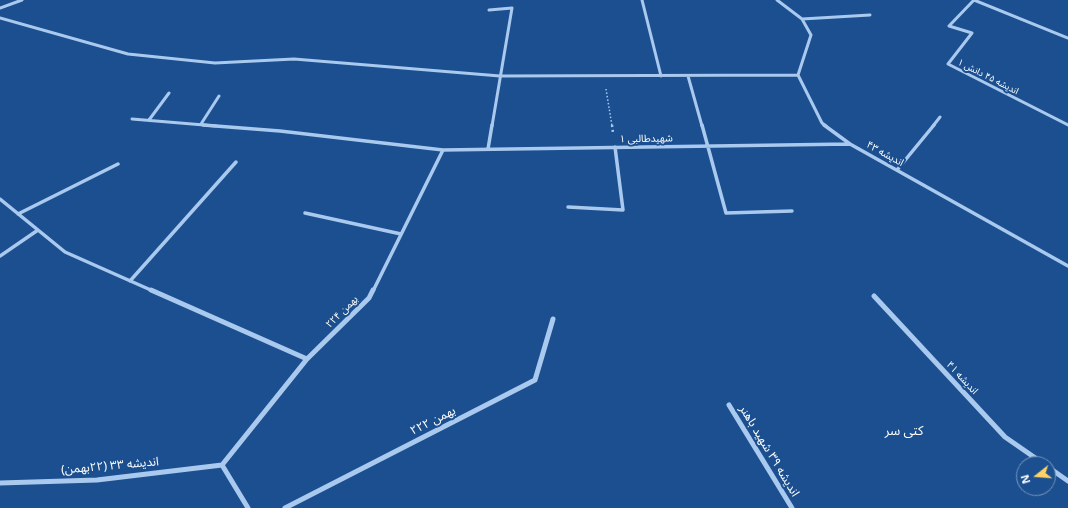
<!DOCTYPE html>
<meta charset="utf-8">
<style>
body{margin:0}
#map{position:relative;width:1068px;height:508px;overflow:hidden;background:#1b4f8f;font-family:"Noto Sans",sans-serif}
canvas{display:block}
.north{position:absolute;left:1016px;top:456px;width:40px;height:40px;box-sizing:border-box;background:#1b4f8f;border:1px solid #7695bc;border-radius:50%;rotate:253deg;font-size:11px;font-weight:700;line-height:16px;text-align:center;color:#fff}
.north::after{content:'';display:block;margin:auto;width:14px;height:18px;background:#ffd166;clip-path:polygon(50% 0,100% 100%,50% 72%,0 100%)}
</style>
<div id="map">
<canvas width="1068" height="508"></canvas>
<div class="north">N</div>
</div>
<script>
const ctx = document.querySelector('canvas').getContext('2d');
ctx.lineJoin = 'round';
function shape(rows) {
  const path = new Path2D();
  for (const r of rows) {
    path.moveTo(r[0], r[1]);
    for (let i = 2; i < r.length; i += 2) path.lineTo(r[i], r[i + 1]);
  }
  return path;
}
function stroke(path, color, width, dash) {
  ctx.strokeStyle = color;
  ctx.lineWidth = width;
  ctx.lineCap = dash ? 'butt' : 'round';
  ctx.setLineDash(dash || []);
  ctx.stroke(path);
}
function drawText(font, color, halo, rows, align = 'center') {
  ctx.font = font + ' "Noto Sans","Noto Sans Arabic",sans-serif';
  ctx.lineWidth = 4;
  ctx.setLineDash([]);
  ctx.textBaseline = 'middle';
  ctx.strokeStyle = halo;
  ctx.fillStyle = color;
  for (const [text, x, y, turn = 0] of rows) {
    ctx.save();
    ctx.translate(x, y);
    ctx.rotate((+turn || 0) * Math.PI / 180);
    ctx.textAlign = isNaN(turn) ? turn : align;
    if (halo) ctx.strokeText(text, 0, 0);
    ctx.fillText(text, 0, 0);
    ctx.restore();
  }
}
stroke(shape([
 [606,89,612,126]
]), '#a9c9ee', 1.5, [1.5, 2]);
stroke(shape([
 [612,125,613,133]
]), '#a9c9ee', 2.5, [2, 3]);
stroke(shape([
 [642,0,661,76],
 [777,0,802,19,811,35,798,75,822,123,826,126],
 [974,0,949,26,972,33,948,64,1068,125],
 [974,0,1068,38],
 [0,8,22,0],
 [489,10,512,8,492,126],
 [0,18,128,54,215,63,294,59,500,76,798,75],
 [802,19,870,15],
 [688,76,702,126],
 [132,119,216,126],
 [149,120,169,93],
 [201,124,219,96],
 [933,126,940,117]
]), '#a9c9ee', 3);
stroke(shape([
 [203,125,280,131,443,150,850,144],
 [702,125,726,213,792,211],
 [824,125,850,144,1068,266],
 [488,149,492,125],
 [897,170,934,125],
 [0,199,65,252,153,291],
 [568,207,623,210,615,147],
 [305,213,401,234],
 [18,214,118,164],
 [0,256,38,230],
 [130,281,236,162],
 [373,291,443,150]
]), '#a9c9ee', 3.5);
stroke(shape([
 [151,290,307,359],
 [874,296,1005,437,1044,464],
 [729,405,792,508],
 [222,465,307,359,369,298,373,290],
 [222,465,248,508],
 [1048,467,1068,481],
 [0,483,97,480,222,465],
 [285,508,535,380,553,319]
]), '#a9c9ee', 5);
drawText('9px', '#fff', '#1b4f8f', [
 ["اندیشه ۴۵ دانش ۱",988,77,27]
]);
drawText('10px', '#fff', '#1b4f8f', [
 ["شهیدطالبی ۱",646,139,-1],
 ["اندیشه ۴۳",885,154,29],
 ["۲۲بهمن ۴",342,312,-45],
 ["اندیشه ۴۱",962,378,47]
]);
drawText('12px', '#fff', '#1b4f8f', [
 ["۲۲بهمن ۲",433,421,-27],
 ["اندیشه ۳۹ شهید باهنر",769,451,59],
 ["اندیشه ۳۳ (۲۲بهمن)",110,466,-5]
]);
drawText('13px', '#fff', '#1b4f8f', [
 ["کتی سر",904,431]
]);
</script>
